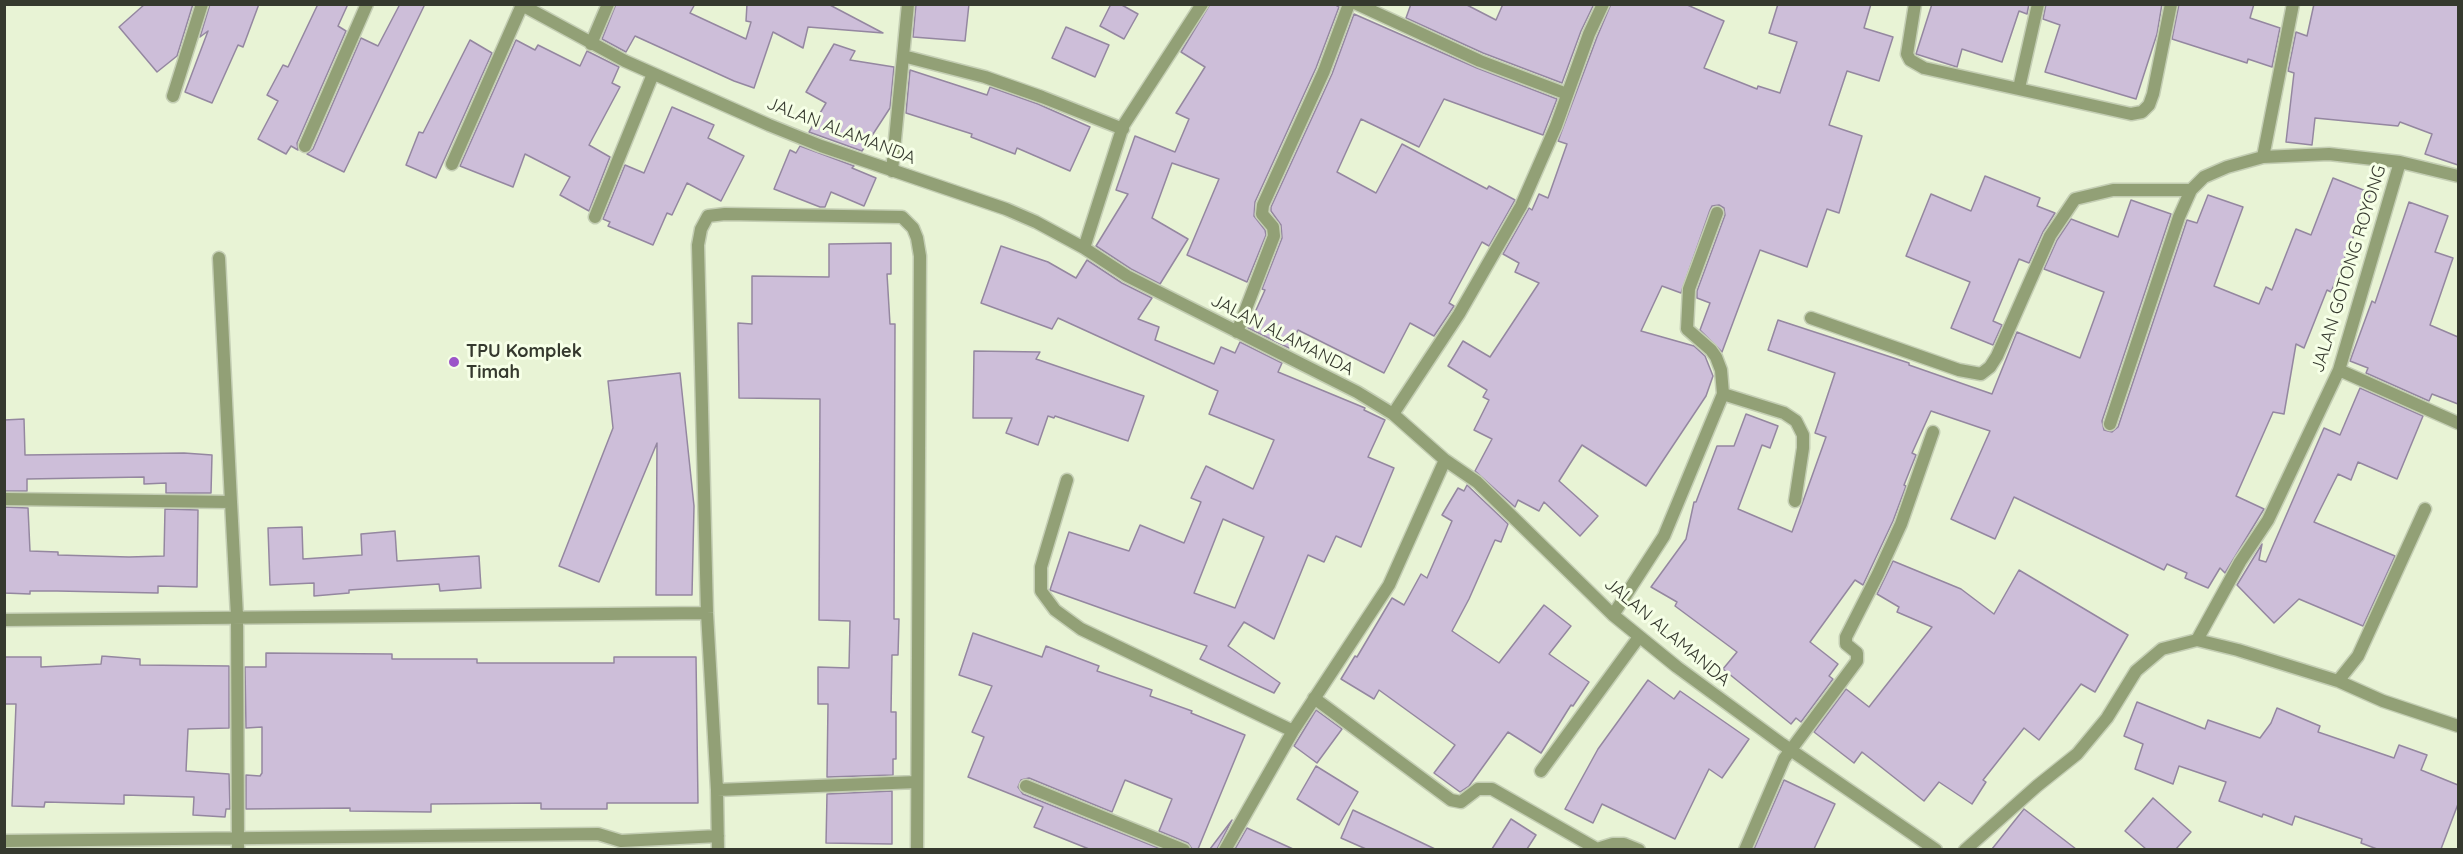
<!DOCTYPE html>
<style>
body{margin:0}
#map{position:relative;width:2463px;height:854px;overflow:hidden;background:#e8f3d5;font-family:Quicksand,sans-serif}
canvas{display:block}
.frame{position:absolute;inset:0;border:6px solid #35392e;pointer-events:none}
</style>
<div id="map">
<canvas width="2463" height="854"></canvas>
<div class="frame"></div>
</div>
<script>
const ctx = document.querySelector('canvas').getContext('2d');
ctx.lineJoin = 'round';
function fillPath(path, color) {
  ctx.fillStyle = color;
  ctx.fill(path, 'evenodd');
}
function shape(rows) {
  const path = new Path2D();
  for (const r of rows) {
    path.moveTo(r[0], r[1]);
    for (let i = 2; i < r.length; i += 2) path.lineTo(r[i], r[i + 1]);
  }
  return path;
}
function stroke(path, color, width, dash) {
  ctx.strokeStyle = color;
  ctx.lineWidth = width;
  ctx.lineCap = dash ? 'butt' : 'round';
  ctx.setLineDash(dash || []);
  ctx.stroke(path);
}
function drawText(font, color, halo, rows, align = 'center') {
  ctx.font = font + ' Quicksand,sans-serif';
  ctx.lineWidth = 6;
  ctx.setLineDash([]);
  ctx.textBaseline = 'middle';
  ctx.strokeStyle = halo;
  ctx.fillStyle = color;
  for (const [text, x, y, turn = 0] of rows) {
    ctx.save();
    ctx.translate(x, y);
    ctx.rotate((+turn || 0) * Math.PI / 180);
    ctx.textAlign = isNaN(turn) ? turn : align;
    if (halo) ctx.strokeText(text, 0, 0);
    ctx.fillText(text, 0, 0);
    ctx.restore();
  }
}
const building = shape([
 [145,4,193,4,177,56,157,72,119,27,145,4],
 [210,4,259,4,243,47,238,45,212,103,185,92,208,31,200,37,210,4],
 [318,4,348,4,338,26,346,31,297,143,298,150,291,146,286,154,258,139,278,101,267,95,283,65,288,67,318,4],
 [400,4,425,4,344,172,307,154,313,149,361,38,378,46,400,4],
 [616,4,695,4,690,13,746,39,751,22,746,21,747,4,828,4,883,33,808,27,803,48,773,32,754,88,734,81,635,36,626,52,602,39,616,4],
 [916,4,969,4,965,41,913,37,916,4],
 [1111,4,1120,4,1138,14,1124,39,1100,26,1111,4],
 [1210,4,1334,4,1339,7,1316,68,1255,202,1254,216,1265,230,1266,235,1247,282,1187,255,1219,179,1172,163,1152,218,1188,239,1160,284,1131,269,1096,246,1128,194,1116,190,1135,136,1175,152,1189,119,1176,113,1205,67,1181,52,1210,4],
 [1411,4,1465,4,1496,20,1503,4,1594,4,1581,31,1562,83,1483,53,1406,18,1411,4],
 [1611,4,1685,4,1724,21,1704,68,1757,89,1758,86,1780,93,1797,42,1769,33,1778,4,1871,4,1864,28,1893,37,1879,81,1847,71,1829,125,1862,136,1839,213,1827,209,1807,267,1760,250,1722,352,1700,330,1710,303,1697,298,1697,291,1725,215,1724,208,1719,205,1712,206,1710,210,1681,293,1662,286,1641,331,1694,346,1705,356,1713,376,1706,396,1646,486,1582,445,1559,481,1598,516,1580,536,1544,502,1539,511,1518,500,1515,507,1475,471,1492,439,1474,430,1489,400,1483,397,1487,390,1448,366,1463,341,1490,357,1539,283,1515,272,1519,263,1503,254,1529,208,1532,210,1539,194,1548,198,1567,144,1558,141,1597,37,1611,4],
 [1932,4,2029,4,2027,14,2019,11,2002,62,1962,49,1957,67,1916,54,1932,4],
 [2046,4,2162,4,2157,34,2136,99,2045,72,2060,25,2043,19,2046,4],
 [2179,4,2254,4,2250,18,2280,28,2272,67,2248,59,2247,63,2172,39,2179,4],
 [2314,4,2458,4,2458,165,2425,154,2432,134,2400,122,2398,126,2315,118,2312,145,2286,142,2294,73,2288,71,2296,32,2307,36,2314,4],
 [1354,14,1477,68,1557,99,1543,135,1444,99,1419,147,1361,119,1337,172,1376,193,1402,144,1487,189,1489,186,1515,200,1489,246,1482,242,1449,303,1454,306,1434,336,1410,323,1384,373,1298,330,1289,348,1248,328,1265,290,1262,289,1282,238,1281,225,1271,211,1271,207,1332,74,1354,14],
 [1066,27,1109,45,1095,77,1052,58,1066,27],
 [470,40,492,53,436,178,406,165,419,132,423,133,470,40],
 [516,40,535,50,538,45,580,66,587,51,619,67,612,83,620,87,589,145,610,157,589,211,560,195,570,177,525,154,513,187,460,166,516,40],
 [834,44,855,51,850,60,894,67,890,108,862,151,809,132,826,103,806,92,834,44],
 [910,70,987,95,990,87,1038,104,1090,127,1070,171,1017,148,1015,154,971,137,972,134,906,113,910,70],
 [672,107,714,125,708,138,744,156,721,201,687,183,672,215,667,213,653,245,608,226,610,222,603,219,625,165,644,173,672,107],
 [800,146,854,166,852,168,876,178,864,206,831,192,825,207,820,207,774,189,790,150,796,153,800,146],
 [1985,176,2040,198,2037,206,2055,213,2043,232,2029,263,2019,259,1993,321,2002,325,1993,345,1951,328,1970,282,1906,256,1931,194,1971,211,1985,176],
 [2333,178,2371,193,2331,292,2327,290,2304,348,2296,344,2284,414,2273,412,2236,496,2264,509,2225,573,2220,568,2208,588,2185,578,2187,573,2167,564,2164,570,2014,497,1995,539,1951,519,1990,431,1931,411,1912,453,1916,455,1904,485,1906,486,1893,521,1863,585,1855,580,1810,642,1838,664,1829,676,1833,679,1801,722,1796,718,1791,724,1723,669,1737,652,1675,606,1677,602,1651,587,1686,539,1694,502,1696,502,1717,446,1734,446,1746,414,1778,426,1770,448,1762,445,1738,509,1792,532,1826,437,1815,433,1835,373,1768,350,1778,320,1909,363,1909,365,1992,394,2017,332,2080,358,2104,292,2044,269,2057,240,2071,219,2118,237,2131,200,2171,214,2102,421,2104,430,2112,432,2118,427,2187,220,2197,223,2208,195,2243,207,2214,286,2259,304,2266,287,2272,290,2296,229,2311,235,2333,178],
 [2409,202,2448,216,2435,252,2453,258,2430,325,2458,337,2458,404,2432,394,2429,401,2366,373,2368,368,2350,361,2372,301,2375,303,2409,202],
 [891,243,891,274,887,274,890,324,895,324,894,619,899,619,898,655,892,655,891,712,896,712,896,759,893,759,893,775,827,777,828,704,818,704,818,667,849,668,850,621,819,620,820,399,739,398,738,323,752,324,752,276,829,277,829,244,891,243],
 [1001,246,1048,262,1076,278,1087,260,1122,283,1152,298,1138,319,1159,327,1155,340,1214,364,1221,347,1235,353,1240,342,1282,363,1278,372,1365,408,1364,410,1385,420,1368,457,1394,468,1361,547,1336,536,1324,562,1308,555,1274,639,1244,622,1228,646,1280,683,1274,693,1200,659,1207,646,1050,590,1069,532,1129,551,1140,525,1184,543,1201,502,1191,498,1206,466,1253,489,1274,440,1209,414,1218,391,1058,318,1052,329,981,303,1001,246],
 [1223,519,1264,537,1235,608,1194,593,1223,519],
 [974,351,1040,352,1036,359,1144,396,1128,441,1055,416,1054,418,1048,416,1038,445,1006,433,1012,418,973,418,974,351],
 [680,373,694,506,692,595,656,595,657,443,599,582,559,566,613,428,608,381,680,373],
 [2360,388,2423,416,2397,479,2358,462,2351,480,2338,474,2314,522,2395,556,2363,626,2299,599,2274,623,2237,585,2262,544,2259,560,2266,562,2324,428,2340,435,2360,388],
 [24,419,25,455,184,453,212,455,211,493,166,493,166,483,144,484,144,477,27,479,27,491,4,491,4,420,24,419],
 [1467,485,1508,524,1501,542,1495,540,1469,599,1452,631,1499,663,1544,605,1571,626,1549,654,1589,682,1573,706,1571,705,1541,753,1508,732,1469,786,1460,792,1434,773,1455,745,1379,690,1374,699,1341,679,1355,656,1357,657,1392,598,1404,605,1421,574,1427,578,1452,521,1442,515,1458,488,1464,491,1467,485],
 [4,507,28,508,30,551,58,552,58,555,129,557,164,556,165,509,198,510,197,587,158,586,158,593,57,591,30,591,30,594,4,593,4,507],
 [302,527,303,559,362,555,361,534,395,531,397,561,479,556,481,588,440,591,439,584,349,590,349,593,314,596,314,583,270,585,268,528,302,527],
 [1893,561,1961,589,1994,614,2019,570,2128,635,2095,692,2081,684,2039,740,2024,728,1983,780,1986,782,1972,804,1939,782,1924,801,1862,752,1854,763,1814,732,1846,689,1869,707,1932,627,1897,612,1899,607,1877,594,1893,561],
 [973,633,1042,657,1046,646,1099,666,1097,671,1152,690,1150,696,1192,711,1191,713,1245,735,1198,849,1192,849,1188,843,1159,831,1172,799,1125,780,1112,812,1029,778,1021,780,1018,787,1023,794,1161,849,1089,849,1034,827,1043,807,968,777,984,737,972,732,992,686,959,675,973,633],
 [266,653,392,654,392,659,477,659,477,663,614,663,614,657,696,657,698,803,607,803,607,809,541,809,541,803,431,804,431,812,350,811,350,808,246,809,246,775,260,776,262,773,262,727,246,728,245,667,266,667,266,653],
 [102,656,140,659,140,665,229,666,229,728,188,729,186,771,229,774,230,809,226,809,225,817,193,815,194,797,124,795,124,804,45,802,44,807,12,806,16,704,4,704,4,657,41,657,41,667,101,664,102,656],
 [1648,680,1674,699,1680,691,1749,739,1722,778,1709,769,1675,839,1602,804,1593,823,1565,809,1598,749,1648,680],
 [2137,702,2205,729,2208,720,2260,738,2271,723,2277,708,2320,726,2318,732,2394,758,2399,745,2427,755,2421,770,2458,785,2458,804,2441,849,2377,849,2361,843,2362,839,2295,816,2292,825,2263,814,2262,817,2219,801,2226,782,2179,766,2173,784,2135,769,2143,744,2124,736,2137,702],
 [1316,710,1342,729,1317,763,1294,746,1316,710],
 [1316,766,1358,792,1339,825,1297,799,1316,766],
 [1784,780,1835,804,1814,849,1754,849,1784,780],
 [892,791,892,844,826,843,827,794,892,791],
 [2153,798,2191,832,2176,849,2146,849,2125,831,2153,798],
 [2024,809,2076,849,1992,849,2024,809],
 [1353,810,1435,849,1366,849,1341,838,1353,810],
 [1511,819,1536,835,1527,849,1492,849,1511,819],
 [1232,820,1217,849,1210,849,1232,820],
 [1247,828,1293,849,1235,849,1247,828]
]);
fillPath(building, '#cdbed9');
stroke(building, '#9487a0', 1.5);
const minor = shape([
 [520,4,625,61,769,125,821,146,1006,209,1036,222,1084,248,1127,276,1357,392,1393,414,1445,460,1477,482,1613,615,1677,667,1782,744,1936,850],
 [1357,4,1480,61,1567,94],
 [1915,4,1907,54,1910,60,1924,68,2131,114,2142,112,2149,105,2153,94,2171,4],
 [591,44,608,4],
 [903,56,985,77,1042,97,1123,129],
 [2019,88,2038,4],
 [173,96,202,4],
 [305,146,367,4],
 [2263,157,2293,4],
 [452,164,522,5],
 [892,171,908,4],
 [1717,213,1689,289,1687,329,1711,350,1716,357,1721,370,1723,394],
 [595,217,653,74],
 [1084,248,1123,126,1202,4],
 [219,258,231,502],
 [1811,318,1959,370,1981,374,1990,367,1997,356,2050,236,2075,199,2113,190,2191,190],
 [1237,332,1274,236,1273,227,1262,214,1263,205,1324,71,1349,4],
 [2339,370,2458,423],
 [1393,414,1459,314,1521,206,1556,126,1589,34,1603,4],
 [2110,424,2179,217,2191,190,2204,177,2227,167,2263,157,2329,154,2400,162,2458,176],
 [1067,480,1041,567,1041,591,1055,610,1081,629,1293,731],
 [4,499,231,502,237,616,238,850],
 [1613,615,1664,536,1723,394,1784,413,1796,421,1803,435,1803,448,1795,501],
 [4,620,707,613],
 [2197,640,2240,562,2268,520,2339,370,2400,162],
 [2338,681,2358,656,2425,509],
 [1314,698,1451,800,1461,802,1478,789,1492,789,1597,849,1613,844,1624,844,1639,850],
 [1541,771,1639,637],
 [1026,786,1184,850],
 [717,790,917,782],
 [4,841,598,834,621,841,718,836],
 [718,850,717,790,707,613,698,245,701,229,708,216,725,214,902,217,913,228,917,238,920,256,917,850],
 [1225,850,1293,731,1389,585,1445,460],
 [1745,850,1784,759,1857,661,1857,653,1846,644,1846,637,1878,574,1901,524,1933,432],
 [1965,850,2037,786,2077,754,2107,718,2136,671,2162,649,2197,640,2238,650,2338,681,2383,701,2458,726]
]);
stroke(minor, '#c4ceb4', 15);
stroke(minor, '#92a076', 12);
for (const [x, y, r, color] of [
 [454,362,6,"#9c55c9"]
]) {
  const dot = new Path2D();
  dot.arc(x, y, r, 0, 2 * Math.PI);
  ctx.fillStyle = color;
  ctx.fill(dot);
  stroke(dot, '#f6ffe7', 2);
}
drawText('18px', '#35392e', '#f6ffe7', [
 ["JALAN ALAMANDA",841,131,21],
 ["JALAN GOTONG ROYONG",2349,269,-73],
 ["JALAN ALAMANDA",1282,335,27],
 ["JALAN ALAMANDA",1667,632,40]
]);
drawText('bold 18px', '#35392e', '#f6ffe7', [
 ["TPU Komplek",466,352],
 ["Timah",466,373]
], 'left');
</script>
